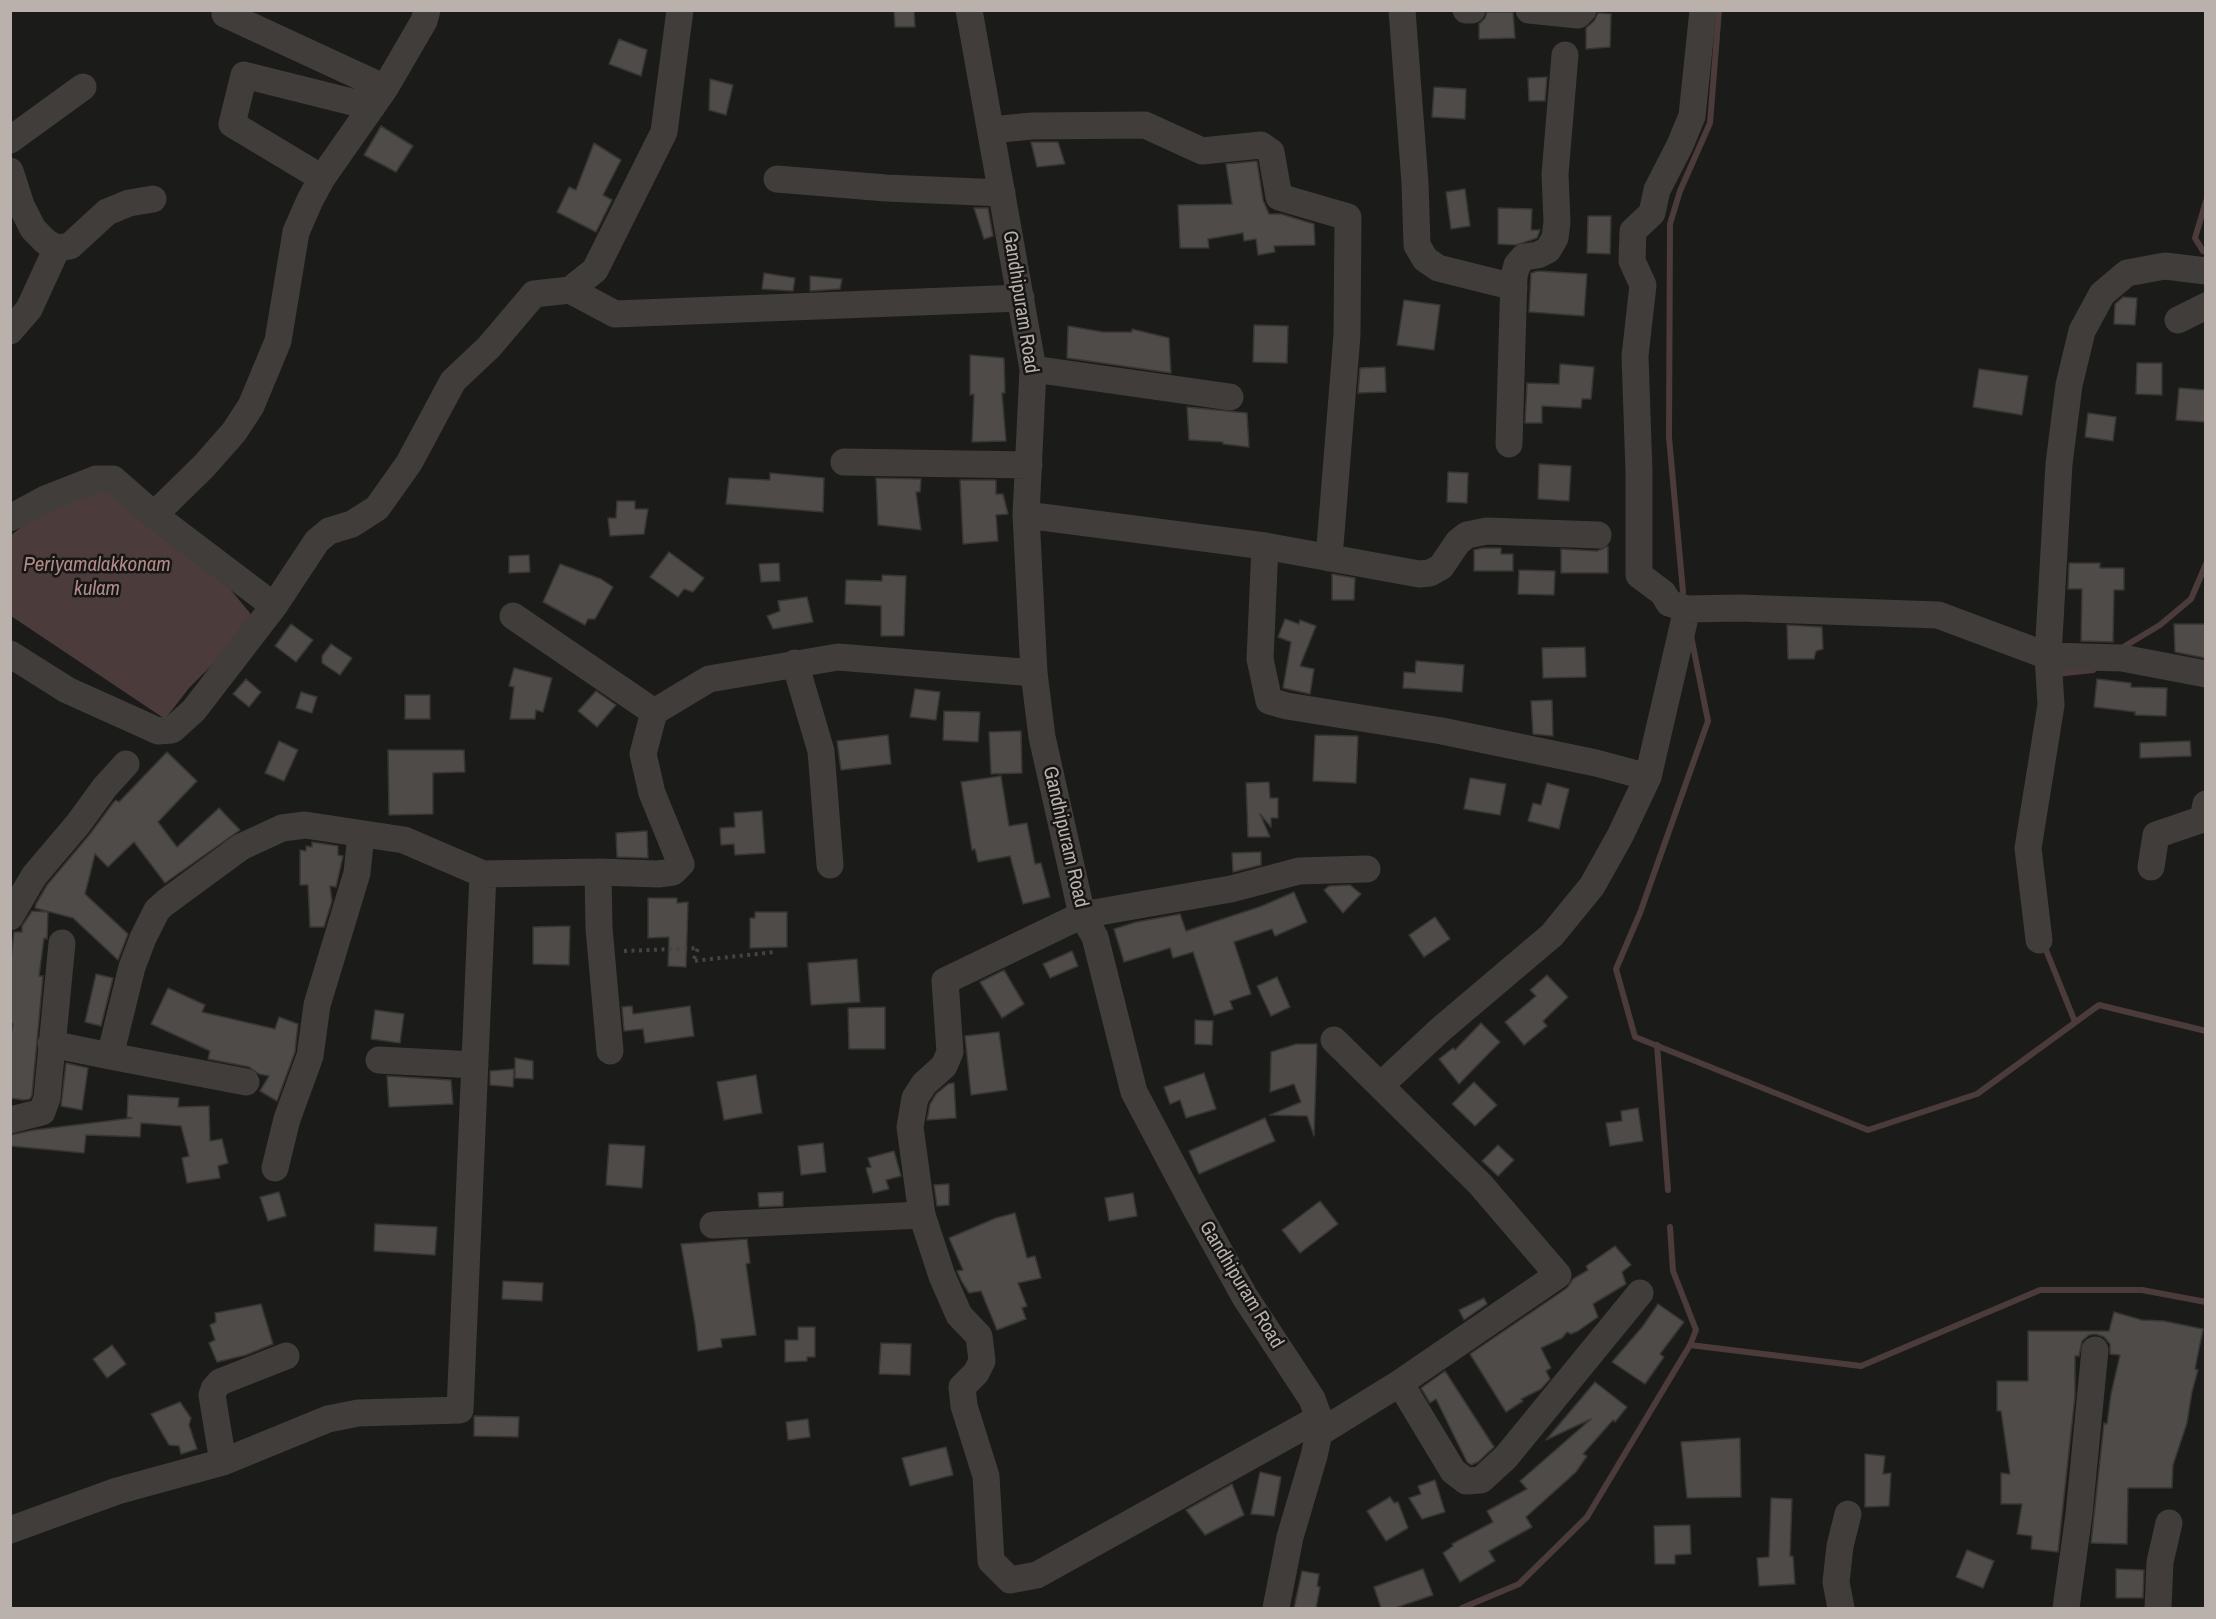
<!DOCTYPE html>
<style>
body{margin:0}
#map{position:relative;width:2216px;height:1619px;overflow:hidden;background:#1b1b1a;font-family:"Archivo Narrow",sans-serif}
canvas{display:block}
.frame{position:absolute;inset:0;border:12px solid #bab1ad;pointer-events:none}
</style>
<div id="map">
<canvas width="2216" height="1619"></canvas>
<div class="frame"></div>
</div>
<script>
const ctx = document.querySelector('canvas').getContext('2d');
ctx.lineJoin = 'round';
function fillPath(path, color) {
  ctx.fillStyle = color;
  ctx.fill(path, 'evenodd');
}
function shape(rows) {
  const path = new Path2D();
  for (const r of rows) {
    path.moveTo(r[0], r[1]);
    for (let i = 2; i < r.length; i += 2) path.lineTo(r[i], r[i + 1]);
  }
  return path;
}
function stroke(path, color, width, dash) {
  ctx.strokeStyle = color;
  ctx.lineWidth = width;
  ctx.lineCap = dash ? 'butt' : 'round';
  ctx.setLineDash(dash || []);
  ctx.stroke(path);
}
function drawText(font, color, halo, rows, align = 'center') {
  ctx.font = font + ' "Archivo Narrow",sans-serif';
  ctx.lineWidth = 5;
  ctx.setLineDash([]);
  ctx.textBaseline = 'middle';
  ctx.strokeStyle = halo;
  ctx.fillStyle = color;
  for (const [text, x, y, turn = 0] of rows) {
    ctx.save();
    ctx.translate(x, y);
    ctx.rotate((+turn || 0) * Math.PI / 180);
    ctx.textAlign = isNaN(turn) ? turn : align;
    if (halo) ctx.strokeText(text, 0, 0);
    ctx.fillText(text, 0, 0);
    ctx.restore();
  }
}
fillPath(shape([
 [108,482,226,584,254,618,228,649,189,688,165,719,11,616,10,536,30,520]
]), '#4b3c3b');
stroke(shape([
 [2203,251,2195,238,2206,201],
 [1683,592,1669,437,1670,224,1680,191,1710,123,1719,10],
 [1691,636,1708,721,1640,913,1616,969,1635,1037,1868,1130,1977,1094,2099,1005,2206,1031],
 [2125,646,2160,625,2191,599,2206,564],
 [2055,674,2093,670],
 [2044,945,2075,1022],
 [1657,1045,1668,1190],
 [1690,1345,1861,1366,2040,1290,2142,1290,2206,1302],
 [1462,1608,1519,1584,1587,1517,1690,1345,1696,1330,1673,1271,1670,1227]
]), '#4b3c3b', 6);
const building = shape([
 [894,10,914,10,915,27,895,27,894,10],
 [1487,12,1513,12,1515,38,1479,39,1479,24,1485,18,1487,12],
 [1598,13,1611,14,1610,47,1586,49,1586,28,1594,21,1598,13],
 [619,39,647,50,641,76,609,64,619,39],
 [1547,77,1545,101,1529,101,1528,78,1547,77],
 [710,79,733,85,726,115,709,110,710,79],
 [1434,87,1466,89,1465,119,1432,117,1434,87],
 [381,126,413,146,396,172,364,155,381,126],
 [1031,142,1058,142,1065,164,1037,167,1031,142],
 [594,143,621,160,603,195,612,200,596,232,557,212,569,187,576,190,594,143],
 [1257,161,1263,200,1269,214,1281,214,1314,224,1315,245,1274,246,1275,252,1258,255,1256,239,1244,241,1243,233,1208,239,1209,248,1180,248,1178,205,1232,204,1226,164,1257,161],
 [1465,189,1470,226,1451,229,1446,192,1465,189],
 [974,208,988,208,993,236,984,239,974,208],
 [1498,208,1532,209,1531,230,1540,230,1537,238,1516,245,1498,244,1498,208],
 [1588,216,1611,216,1610,254,1587,253,1588,216],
 [1538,271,1587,274,1584,316,1529,312,1531,273,1538,271],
 [764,273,795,278,793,291,762,289,764,273],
 [810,276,842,279,840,289,810,291,810,276],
 [2123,297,2137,298,2135,325,2114,324,2115,304,2123,297],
 [1404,300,1440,305,1434,350,1397,345,1404,300],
 [1254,325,1288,326,1287,363,1253,362,1254,325],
 [1068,326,1103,332,1132,332,1132,329,1169,338,1171,373,1067,358,1068,326],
 [970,355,1004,358,1005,393,1002,393,1006,441,972,442,974,394,970,395,970,355],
 [2137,363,2162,363,2162,395,2136,394,2137,363],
 [1560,364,1594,367,1591,399,1582,399,1581,408,1542,406,1542,423,1525,423,1527,383,1559,384,1560,364],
 [1385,367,1386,392,1358,393,1360,368,1385,367],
 [1979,369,2028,376,2022,415,1973,407,1979,369],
 [2179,388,2205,390,2205,422,2176,420,2179,388],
 [1187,407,1247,413,1249,447,1223,444,1223,442,1189,440,1187,407],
 [2088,413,2116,417,2113,441,2085,437,2088,413],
 [1539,464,1571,466,1569,501,1538,499,1539,464],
 [1448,472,1468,473,1467,503,1447,502,1448,472],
 [770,473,824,478,823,512,726,504,729,478,770,480,770,473],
 [876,478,921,479,920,492,916,492,921,530,878,525,876,478],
 [960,480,996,480,996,494,1003,494,1008,514,996,515,998,541,963,544,960,480],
 [617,501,635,501,635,509,648,509,644,534,610,536,608,518,616,518,617,501],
 [1608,546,1608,573,1561,573,1561,549,1597,551,1608,546],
 [1483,548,1501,548,1501,554,1513,554,1513,571,1474,571,1474,550,1483,548],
 [669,552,704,578,693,592,684,589,678,597,650,577,669,552],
 [529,555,530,572,509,573,509,556,529,555],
 [779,563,780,581,761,582,759,564,779,563],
 [2069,563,2100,563,2100,568,2124,568,2124,590,2114,590,2113,642,2081,641,2082,589,2068,589,2069,563],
 [560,564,601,579,613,587,595,619,588,619,585,625,543,602,560,564],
 [1519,570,1555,571,1554,595,1518,594,1519,570],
 [1332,574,1355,578,1354,600,1332,600,1332,574],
 [882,575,906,576,904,636,881,636,881,606,845,604,846,580,882,581,882,575],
 [807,597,813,622,773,629,767,616,780,611,778,601,807,597],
 [1285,619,1299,624,1300,620,1316,626,1300,666,1314,669,1310,694,1283,688,1291,642,1278,637,1285,619],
 [291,624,313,640,296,662,275,646,291,624],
 [2174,624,2205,624,2205,658,2175,652,2174,624],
 [1787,625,1822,627,1823,649,1816,651,1814,659,1788,659,1787,625],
 [331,644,352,658,340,675,322,663,322,656,331,644],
 [1585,647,1586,677,1543,678,1542,648,1585,647],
 [1416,661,1464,665,1462,692,1403,688,1404,672,1415,673,1416,661],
 [514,668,552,678,543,712,536,710,535,719,510,719,514,687,509,686,514,668],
 [246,679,261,692,249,707,233,694,246,679],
 [2097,679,2131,683,2131,687,2167,688,2166,716,2135,715,2135,712,2094,707,2097,679],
 [915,689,940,692,936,720,910,717,915,689],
 [596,691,616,705,597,727,578,711,596,691],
 [301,692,317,697,312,713,296,708,301,692],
 [405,695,430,695,430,719,405,719,405,695],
 [1552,700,1553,736,1533,734,1531,701,1552,700],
 [944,711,980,712,978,742,943,740,944,711],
 [1021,731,1022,773,991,774,989,732,1021,731],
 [888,735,891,764,841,770,837,741,888,735],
 [1315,735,1358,736,1356,783,1313,781,1315,735],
 [279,741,298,750,284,781,265,773,279,741],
 [2190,741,2191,756,2140,758,2140,743,2190,741],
 [388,750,464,750,465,772,433,773,433,814,389,815,388,750],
 [167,752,197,781,158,822,177,847,219,808,240,830,165,883,134,842,108,867,95,854,85,894,128,934,118,960,73,918,35,908,36,904,47,885,90,834,113,803,116,800,119,802,167,752],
 [1001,776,1009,826,1027,823,1035,864,1041,863,1050,897,1023,904,1010,856,978,862,975,849,972,850,961,782,1001,776],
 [1470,778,1506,784,1500,815,1464,809,1470,778],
 [1269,782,1270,798,1278,798,1278,818,1271,818,1271,827,1260,814,1270,837,1248,837,1246,783,1269,782],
 [1547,783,1569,789,1559,829,1528,821,1533,803,1541,805,1547,783],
 [762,811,765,853,735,855,734,844,721,845,720,828,735,827,734,813,762,811],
 [647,831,648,858,617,857,616,833,647,831],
 [312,842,338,846,338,855,343,856,336,887,330,886,332,901,324,927,310,927,308,885,300,885,300,850,306,851,306,846,312,847,312,842],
 [1261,852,1261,865,1233,872,1232,853,1261,852],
 [1350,885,1361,894,1343,913,1324,890,1329,886,1350,885],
 [1294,892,1307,922,1275,936,1272,929,1234,942,1251,994,1230,1001,1233,1009,1214,1015,1193,952,1173,958,1170,948,1124,962,1114,929,1136,922,1180,914,1186,931,1262,906,1294,892],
 [648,898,677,898,677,903,688,902,686,967,668,966,669,937,648,938,648,898],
 [32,911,48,912,47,939,44,938,39,976,43,976,32,1095,30,1099,24,1100,10,1098,10,1040,13,1024,10,1024,10,967,14,932,22,932,22,926,32,911],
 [755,912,787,912,787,947,750,948,750,918,755,918,755,912],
 [1435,917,1450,939,1424,957,1409,935,1435,917],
 [570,926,569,965,533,964,533,927,570,926],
 [1072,951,1078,966,1050,978,1043,964,1072,951],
 [857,959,860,1002,811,1005,808,963,857,959],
 [1004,970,1024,1004,1002,1018,980,982,1004,970],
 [96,974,113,978,101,1026,85,1022,96,974],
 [1547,975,1568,997,1543,1021,1547,1026,1524,1045,1505,1022,1536,996,1530,990,1547,975],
 [1277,977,1290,1007,1271,1016,1257,986,1277,977],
 [168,988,205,1005,202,1012,275,1029,279,1017,298,1024,295,1052,277,1101,260,1091,269,1076,259,1074,249,1067,208,1059,210,1051,151,1024,168,988],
 [632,1006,633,1014,690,1006,694,1036,645,1043,643,1029,624,1031,622,1007,632,1006],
 [885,1007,885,1049,849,1049,848,1008,885,1007],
 [375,1010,404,1014,400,1043,371,1039,375,1010],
 [1195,1020,1213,1021,1212,1045,1195,1044,1195,1020],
 [1481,1023,1500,1042,1459,1084,1439,1059,1453,1048,1455,1050,1481,1023],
 [999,1032,1007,1090,971,1095,965,1036,999,1032],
 [1296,1044,1317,1044,1314,1136,1307,1116,1270,1115,1301,1102,1294,1084,1270,1092,1271,1052,1296,1044],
 [515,1058,533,1061,533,1079,515,1078,515,1058],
 [66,1063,88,1068,82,1110,61,1106,66,1063],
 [514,1069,513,1087,490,1085,490,1071,514,1069],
 [1204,1073,1216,1109,1186,1118,1180,1100,1170,1104,1164,1087,1204,1073],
 [756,1075,762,1113,724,1120,717,1082,756,1075],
 [387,1076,451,1080,453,1104,389,1107,387,1076],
 [1474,1082,1497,1105,1475,1126,1452,1104,1474,1082],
 [954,1083,956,1118,927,1120,930,1104,936,1094,948,1084,954,1083],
 [128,1095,179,1098,178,1107,209,1106,210,1141,222,1139,228,1163,218,1166,220,1178,187,1183,182,1158,189,1156,181,1126,141,1123,140,1137,86,1135,84,1153,10,1146,10,1135,34,1130,132,1118,127,1117,128,1095],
 [1638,1108,1643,1141,1610,1146,1606,1123,1622,1121,1621,1111,1638,1108],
 [1265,1118,1275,1141,1199,1174,1189,1151,1265,1118],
 [823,1143,826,1172,801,1175,798,1146,823,1143],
 [609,1144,645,1146,642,1188,606,1185,609,1144],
 [1498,1145,1514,1160,1498,1176,1482,1161,1498,1145],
 [894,1151,901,1176,886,1180,889,1189,873,1193,866,1168,871,1167,868,1158,894,1151],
 [949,1184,949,1205,937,1206,934,1185,949,1184],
 [279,1192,286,1216,268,1221,260,1197,279,1192],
 [783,1192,783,1206,759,1207,758,1193,783,1192],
 [1133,1193,1137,1216,1109,1221,1105,1198,1133,1193],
 [1320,1201,1338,1224,1300,1253,1282,1230,1320,1201],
 [1015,1213,1027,1258,1035,1256,1041,1278,1018,1283,1027,1306,1022,1308,1026,1319,997,1330,981,1291,969,1293,962,1282,957,1271,963,1270,949,1238,996,1218,1015,1213],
 [375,1224,437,1227,435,1255,374,1251,375,1224],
 [747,1239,750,1263,746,1264,756,1335,721,1339,722,1347,698,1351,695,1324,681,1244,747,1239],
 [1615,1246,1631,1265,1622,1272,1626,1284,1593,1304,1598,1317,1578,1331,1571,1334,1567,1332,1562,1338,1541,1348,1551,1368,1546,1371,1550,1379,1541,1389,1521,1399,1523,1401,1506,1412,1470,1354,1567,1288,1573,1279,1588,1270,1586,1266,1615,1246],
 [503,1281,543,1283,542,1301,502,1299,503,1281],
 [1484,1298,1487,1304,1464,1320,1459,1310,1484,1298],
 [261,1304,273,1344,246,1355,217,1362,209,1343,215,1340,210,1325,216,1322,215,1313,261,1304],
 [1658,1304,1684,1322,1660,1354,1664,1357,1645,1384,1612,1362,1643,1326,1658,1304],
 [2114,1312,2142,1320,2164,1321,2203,1329,2195,1369,2198,1370,2192,1392,2187,1423,2173,1465,2172,1488,2128,1488,2127,1544,2091,1543,2104,1423,2107,1424,2111,1394,2120,1355,2110,1354,2110,1344,2104,1337,2096,1334,2089,1335,2082,1341,2079,1356,2075,1356,2075,1396,2058,1552,2031,1549,2032,1536,2017,1534,2022,1504,2001,1504,2001,1473,2010,1474,2001,1411,1997,1411,1997,1381,2028,1381,2028,1331,2109,1331,2114,1312],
 [798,1327,815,1327,815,1357,807,1357,807,1361,785,1362,785,1340,798,1340,798,1327],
 [881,1343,911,1344,910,1375,879,1374,881,1343],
 [112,1345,126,1364,107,1378,93,1359,112,1345],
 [1445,1371,1494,1447,1478,1462,1471,1465,1467,1462,1436,1399,1430,1403,1421,1388,1445,1371],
 [1595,1382,1627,1407,1615,1422,1613,1420,1583,1454,1587,1456,1576,1472,1526,1517,1532,1527,1489,1551,1495,1561,1460,1582,1443,1553,1453,1546,1452,1544,1493,1522,1487,1511,1527,1489,1520,1481,1591,1419,1546,1440,1595,1382],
 [180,1402,191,1418,189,1425,197,1449,181,1454,179,1446,169,1445,151,1414,180,1402],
 [474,1416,519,1417,518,1437,474,1436,474,1416],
 [808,1419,810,1437,788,1440,786,1422,808,1419],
 [1740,1438,1741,1497,1687,1498,1681,1442,1740,1438],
 [946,1447,953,1475,910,1486,902,1458,946,1447],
 [1865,1454,1885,1456,1883,1474,1891,1473,1889,1506,1865,1507,1865,1454],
 [1260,1472,1281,1477,1274,1516,1251,1514,1260,1472],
 [1435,1480,1445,1512,1422,1519,1409,1498,1421,1494,1418,1486,1435,1480],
 [1232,1484,1244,1515,1205,1535,1186,1510,1232,1484],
 [1390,1497,1394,1503,1398,1502,1408,1528,1386,1541,1367,1511,1390,1497],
 [1771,1498,1792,1499,1790,1556,1793,1556,1795,1584,1759,1586,1757,1558,1769,1557,1771,1498],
 [1690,1525,1691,1554,1675,1555,1675,1564,1655,1564,1654,1526,1690,1525],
 [1967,1550,1994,1561,1983,1588,1956,1577,1967,1550],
 [1423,1569,1433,1595,1395,1608,1381,1608,1374,1587,1423,1569],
 [2116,1569,2144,1570,2143,1598,2116,1598,2116,1569],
 [1302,1571,1319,1574,1317,1586,1320,1587,1316,1608,1294,1608,1302,1571]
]);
fillPath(building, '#4e4b49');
stroke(building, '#373634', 1.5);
stroke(shape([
 [624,951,698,948,693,961,775,952]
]), '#474341', 4, [3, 4.5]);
stroke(shape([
 [969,10,1033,369,1026,515,1034,673,1042,737,1082,915,1095,937,1134,1092,1196,1209,1245,1297,1312,1399,1319,1418,1319,1433,1314,1456,1290,1537,1276,1608],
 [1402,10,1415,183,1417,245,1425,259,1438,268,1514,287],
 [1466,10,1472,10],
 [1529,10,1578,15,1583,10],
 [225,14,385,88],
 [991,130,1032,126,1145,125,1202,151,1261,145,1271,152,1279,197,1348,217,1347,335,1329,558],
 [10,140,83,87],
 [10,171,21,205,33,229,46,242,57,248,70,246,107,212,129,203,153,199],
 [322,178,232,124,244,75,372,107],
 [777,179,886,188,1002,193],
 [570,290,595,270,664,132,680,10],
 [2178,320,2206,306],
 [10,331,29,309,57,248],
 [1033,369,1230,397],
 [1509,444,1514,276,1517,265,1524,257,1538,255,1548,250,1555,238,1557,222,1555,174,1565,55],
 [844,462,1029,465],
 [154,515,274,606],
 [1026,515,1265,546,1260,659,1269,701,1287,706,1442,731,1596,763,1648,777,1687,609,1739,608,1938,615,2048,656,2122,658,2206,674],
 [10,518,45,499,96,479,113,479,154,515,204,466,234,432,251,406,278,341,296,232,310,200,322,178,385,88,424,21,427,10],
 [1265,546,1419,574,1430,573,1441,567,1458,542,1467,535,1487,531,1598,535],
 [1687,609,1669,603,1663,593,1639,575,1639,472,1635,356,1643,285,1632,261,1633,231,1652,213,1657,190,1680,145,1692,116,1703,10],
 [513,616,654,712],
 [10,654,67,690,158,731,172,730,194,710,274,606,317,541,329,531,352,524,377,508,409,463,453,381,489,347,534,294,570,290,615,314,1021,298],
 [795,663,821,751,830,865],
 [2151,867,2156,835,2203,819,2206,804],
 [598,872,599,928,610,1051],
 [10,917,34,876,78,824,105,787,126,764],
 [2039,940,2028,848,2051,705,2048,656,2059,464,2069,385,2082,331,2102,294,2127,273,2165,266,2206,271],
 [51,1044,110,1056],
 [379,1060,475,1065],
 [246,1082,110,1056,132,967,143,938,157,910,166,902,241,847,282,828,305,825,404,840,483,874],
 [1381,1085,1441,1029,1552,935,1592,886,1620,836,1648,777],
 [10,1120,42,1112,47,1098,62,943],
 [275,1168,287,1119,310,1056,317,1005,357,873,361,834],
 [922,1215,910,1127,915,1098,924,1084,944,1066,950,1052,945,981,1082,915,1231,889,1299,871,1367,869],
 [713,1225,922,1215,942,1276,959,1315,979,1336,982,1361,976,1373,962,1387,964,1406,986,1476,991,1561,1010,1580,1037,1575,1319,1418],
 [1400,1383,1453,1471,1466,1481,1481,1480,1506,1457,1640,1293],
 [1319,1433,1400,1383,1558,1275,1480,1184,1334,1040],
 [223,1462,212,1395,214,1389,220,1382,286,1356],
 [10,1530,117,1491,223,1462,328,1419,358,1413,460,1410,483,874,598,872,658,874,673,872,681,864,652,793,643,754,654,712,709,679,838,657,1034,673],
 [1841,1608,1836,1582,1840,1546,1848,1514],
 [2066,1608,2079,1514,2095,1350],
 [2158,1608,2160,1562,2169,1523]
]), '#403d3b', 27);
drawText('20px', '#bab1ad', '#161614', [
 ["Gandhipuram Road",1020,302,81],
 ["Gandhipuram Road",1065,837,77],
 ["Gandhipuram Road",1241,1285,59]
]);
drawText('italic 21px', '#b18a88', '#161614', [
 ["Periyamalakkonam",97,565],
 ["kulam",97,589]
]);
</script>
